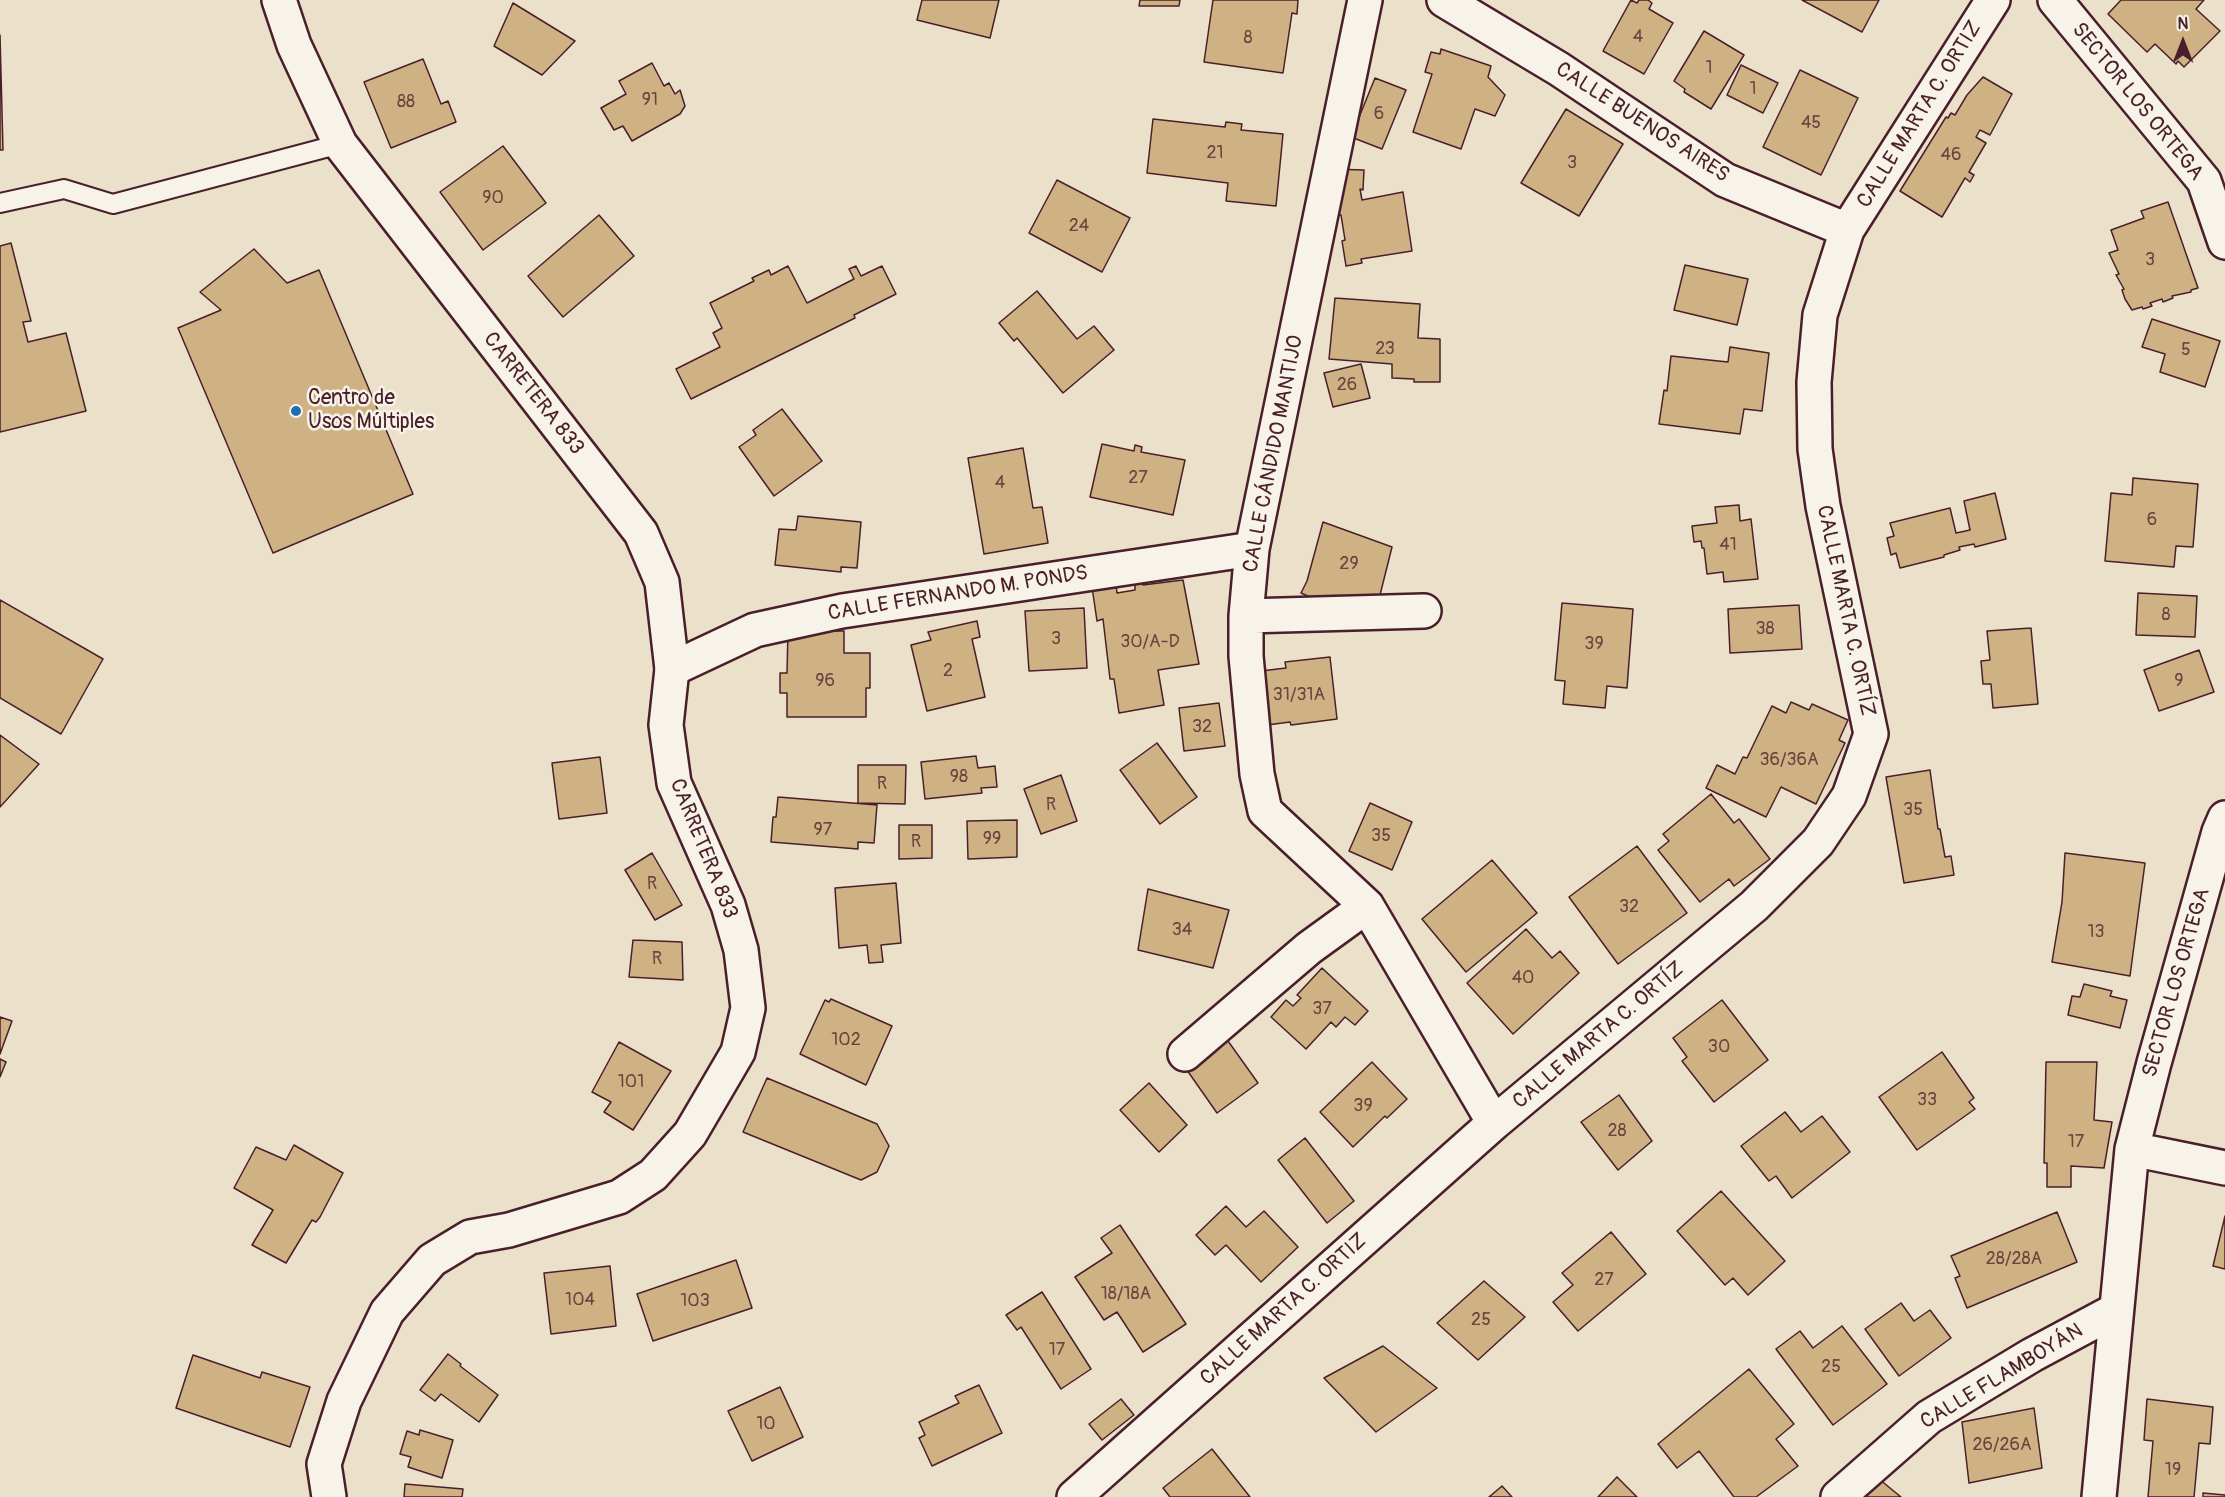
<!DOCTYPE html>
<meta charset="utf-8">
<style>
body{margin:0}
#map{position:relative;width:2225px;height:1497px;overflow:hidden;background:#ebe0ca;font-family:Pangolin,sans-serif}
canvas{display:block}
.north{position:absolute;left:2153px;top:12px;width:60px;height:60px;-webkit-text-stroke:4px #f7f3e8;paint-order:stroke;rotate:0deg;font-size:16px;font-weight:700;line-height:24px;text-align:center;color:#4a1f2b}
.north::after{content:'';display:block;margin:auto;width:21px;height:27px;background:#4a1f2b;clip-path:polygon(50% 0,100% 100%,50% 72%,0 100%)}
</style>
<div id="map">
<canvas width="2225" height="1497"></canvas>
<div class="north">N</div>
</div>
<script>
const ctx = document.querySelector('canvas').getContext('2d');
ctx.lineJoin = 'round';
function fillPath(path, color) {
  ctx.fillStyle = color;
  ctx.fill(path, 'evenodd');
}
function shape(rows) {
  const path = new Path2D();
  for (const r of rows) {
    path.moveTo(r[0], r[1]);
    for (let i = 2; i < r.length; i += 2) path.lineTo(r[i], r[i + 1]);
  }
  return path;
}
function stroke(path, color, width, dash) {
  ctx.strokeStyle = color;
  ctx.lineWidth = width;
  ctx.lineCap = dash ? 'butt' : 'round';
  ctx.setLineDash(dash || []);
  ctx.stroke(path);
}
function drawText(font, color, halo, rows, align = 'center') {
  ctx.font = font + ' Pangolin,sans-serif';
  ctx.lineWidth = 5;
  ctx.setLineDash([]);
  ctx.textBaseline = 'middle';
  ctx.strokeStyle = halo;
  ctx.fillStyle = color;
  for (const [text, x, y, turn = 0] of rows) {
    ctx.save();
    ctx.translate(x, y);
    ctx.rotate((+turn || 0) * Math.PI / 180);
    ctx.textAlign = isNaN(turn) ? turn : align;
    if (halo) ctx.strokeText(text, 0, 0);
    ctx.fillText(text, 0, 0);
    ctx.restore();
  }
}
const building = shape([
 [922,0,999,0,990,38,917,20,922,0],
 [1140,0,1180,0,1179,6,1139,6,1140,0],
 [1213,0,1298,0,1297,14,1292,13,1283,73,1204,62,1213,0],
 [1631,0,1637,3,1639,0,1648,0,1652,3,1649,9,1673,23,1644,74,1603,51,1631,0],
 [1802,0,1879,0,1862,32,1802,0],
 [2121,0,2204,0,2196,9,2220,31,2184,67,2178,61,2176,64,2155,44,2147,52,2108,14,2121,0],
 [513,3,575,41,542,75,494,46,513,3],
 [1704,31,1744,55,1711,109,1684,92,1685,89,1674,81,1704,31],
 [0,35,3,150,0,150,0,35],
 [1441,49,1491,66,1488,77,1505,95,1495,116,1475,109,1461,149,1413,132,1432,74,1425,72,1431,52,1440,54,1441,49],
 [423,59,441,104,448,101,456,122,391,148,364,82,423,59],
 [652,63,664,86,669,83,675,94,680,90,685,106,680,114,632,141,623,126,614,130,601,108,626,94,619,81,652,63],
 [1741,65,1778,83,1763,113,1727,95,1741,65],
 [1800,70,1858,98,1821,175,1763,147,1800,70],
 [1983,77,2012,94,1990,135,1980,130,1976,137,1986,143,1969,172,1974,175,1970,182,1965,178,1942,217,1900,191,1946,117,1948,118,1951,113,1955,115,1967,95,1983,77],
 [1375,78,1406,90,1382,149,1351,137,1375,78],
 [1566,109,1623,144,1579,216,1521,183,1566,109],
 [1153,119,1225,127,1226,122,1242,124,1241,130,1283,134,1276,206,1226,201,1228,183,1147,173,1153,119],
 [503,146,546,203,483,250,440,192,503,146],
 [1331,169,1364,170,1363,190,1360,189,1362,200,1403,192,1412,251,1361,259,1362,263,1346,266,1342,241,1345,240,1341,215,1328,217,1331,169],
 [1057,180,1130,218,1102,272,1029,233,1057,180],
 [2168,202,2198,288,2191,290,2191,292,2172,296,2173,298,2163,302,2162,299,2150,303,2152,306,2143,309,2142,307,2132,310,2125,299,2122,290,2124,289,2116,275,2119,274,2109,253,2118,250,2111,230,2144,218,2141,211,2168,202],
 [599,215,634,256,563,317,528,276,599,215],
 [11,243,31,321,23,322,28,342,66,333,86,411,0,432,0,246,11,243],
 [254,249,287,283,319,270,413,494,273,553,178,328,221,310,200,292,254,249],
 [1685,265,1748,279,1737,325,1674,310,1685,265],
 [788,266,807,303,854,279,849,269,856,266,861,276,882,266,896,294,854,315,855,318,691,399,676,369,720,347,713,333,722,328,710,303,754,281,752,278,769,270,771,275,788,266],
 [1037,291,1077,339,1094,326,1114,350,1063,393,1017,338,1014,341,999,323,1037,291],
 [1335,298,1420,304,1418,338,1440,339,1440,382,1414,382,1414,379,1392,378,1392,364,1329,359,1335,298],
 [2152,319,2220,341,2205,387,2160,372,2165,354,2142,347,2152,319],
 [1730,347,1769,353,1762,411,1744,409,1740,434,1659,424,1664,390,1667,391,1671,356,1728,362,1730,347],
 [1361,364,1370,398,1333,407,1324,373,1361,364],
 [782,409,822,461,774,496,739,447,756,435,753,430,782,409],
 [1102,444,1134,451,1135,445,1142,447,1141,452,1185,460,1173,515,1090,497,1102,444],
 [1023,448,1033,508,1042,507,1048,543,984,554,968,458,1023,448],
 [2133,478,2198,484,2193,547,2176,546,2174,567,2105,561,2111,493,2132,495,2133,478],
 [1995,493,2006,539,1975,547,1974,544,1959,547,1960,550,1944,555,1944,557,1900,568,1896,553,1891,555,1887,538,1894,536,1890,523,1950,508,1956,533,1970,530,1964,501,1995,493],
 [1739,505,1740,521,1751,519,1758,579,1724,582,1723,572,1707,574,1704,548,1702,548,1701,541,1694,542,1692,526,1717,523,1715,507,1739,505],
 [798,516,861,522,857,568,841,567,841,572,775,565,779,529,796,530,798,516],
 [1323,522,1392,547,1376,611,1341,611,1301,593,1307,581,1323,522],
 [1183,580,1199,664,1158,670,1164,705,1119,713,1114,679,1110,679,1103,619,1097,621,1092,587,1116,584,1117,593,1135,590,1135,584,1142,582,1143,585,1183,580],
 [2138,593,2197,596,2195,637,2136,635,2138,593],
 [0,600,103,659,61,734,0,698,0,600],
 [1562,603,1633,609,1627,688,1607,686,1605,708,1563,704,1565,681,1555,680,1562,603],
 [1799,605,1802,649,1730,653,1728,609,1799,605],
 [1084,608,1087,668,1029,671,1025,611,1084,608],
 [977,621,980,637,972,639,985,697,927,711,911,645,931,640,928,632,977,621],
 [2031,628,2038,704,1993,708,1991,684,1983,684,1981,661,1990,660,1987,631,2031,628],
 [788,631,844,631,844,653,870,653,870,688,866,688,866,717,787,717,787,693,780,693,780,673,787,673,788,631],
 [2199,650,2214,692,2159,711,2144,670,2199,650],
 [1330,657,1337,719,1291,725,1290,722,1267,725,1261,671,1286,668,1285,662,1330,657],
 [1791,702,1809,710,1812,704,1848,720,1839,740,1845,743,1816,804,1781,787,1766,817,1706,788,1717,765,1735,774,1743,757,1747,758,1772,706,1786,713,1791,702],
 [1219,703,1225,746,1184,751,1179,708,1219,703],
 [0,735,39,764,0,807,0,735],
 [1157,743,1197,797,1160,824,1120,770,1157,743],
 [976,756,978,768,995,766,997,787,981,788,982,793,925,799,921,762,976,756],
 [600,757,607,813,559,819,552,763,600,757],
 [858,765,906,765,905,804,858,803,858,765],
 [1930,770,1938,829,1940,829,1945,857,1951,856,1954,875,1904,883,1886,777,1930,770],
 [1061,775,1077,821,1041,834,1024,789,1061,775],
 [1711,794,1734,823,1739,819,1770,859,1734,886,1729,879,1700,902,1658,850,1669,841,1663,834,1711,794],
 [778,797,877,805,874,843,858,842,858,849,771,842,773,817,776,817,778,797],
 [1370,803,1412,822,1392,870,1349,851,1370,803],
 [1017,820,1017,857,968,859,967,821,1017,820],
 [899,825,932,825,932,858,899,859,899,825],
 [1637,846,1687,913,1618,964,1569,897,1637,846],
 [652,853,682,905,655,920,625,870,652,853],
 [2065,853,2145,863,2130,976,2052,962,2062,902,2065,853],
 [1492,860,1537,913,1466,972,1422,919,1492,860],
 [896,883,901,943,881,945,883,962,869,963,867,945,839,948,835,888,896,883],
 [1148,889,1229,910,1213,968,1138,950,1148,889],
 [1526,929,1552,958,1560,951,1579,973,1513,1034,1467,983,1526,929],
 [633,940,682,942,683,980,629,977,633,940],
 [1322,968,1368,1011,1355,1025,1345,1017,1336,1027,1331,1022,1306,1049,1271,1017,1286,1000,1293,1006,1301,998,1297,995,1322,968],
 [2084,984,2112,991,2110,996,2127,1000,2120,1028,2068,1015,2072,996,2080,997,2084,984],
 [831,999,892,1026,866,1085,800,1054,825,1000,829,1002,831,999],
 [1722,1000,1768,1060,1714,1102,1682,1061,1687,1057,1673,1038,1722,1000],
 [0,1017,12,1021,0,1054,0,1017],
 [1223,1034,1258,1083,1217,1113,1182,1063,1223,1034],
 [619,1042,671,1071,633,1130,604,1112,611,1102,592,1092,619,1042],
 [1942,1052,1974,1098,1969,1102,1975,1109,1917,1150,1879,1097,1942,1052],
 [0,1059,6,1062,0,1077,0,1059],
 [1372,1062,1407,1099,1387,1118,1385,1116,1353,1147,1320,1112,1372,1062],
 [2046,1062,2097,1062,2094,1120,2112,1122,2104,1168,2071,1166,2071,1187,2047,1187,2047,1163,2044,1163,2046,1062],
 [767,1078,877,1124,889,1146,877,1172,861,1180,743,1132,767,1078],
 [1149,1083,1187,1125,1159,1152,1120,1110,1149,1083],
 [1619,1095,1652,1141,1618,1170,1581,1122,1619,1095],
 [1785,1112,1801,1132,1822,1116,1850,1152,1792,1198,1776,1176,1769,1181,1741,1146,1785,1112],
 [1305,1138,1354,1201,1327,1223,1278,1160,1305,1138],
 [294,1145,343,1173,320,1217,316,1222,312,1220,286,1263,252,1245,273,1210,234,1188,256,1147,286,1160,294,1145],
 [1721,1191,1785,1261,1748,1295,1733,1278,1725,1285,1677,1231,1721,1191],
 [1226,1206,1246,1227,1264,1211,1298,1247,1261,1282,1226,1245,1215,1255,1196,1235,1226,1206],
 [2057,1212,2077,1262,1967,1308,1955,1278,1960,1276,1951,1256,2057,1212],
 [2225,1216,2225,1269,2213,1266,2225,1216],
 [1120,1225,1186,1324,1143,1352,1117,1312,1104,1320,1075,1277,1112,1253,1101,1238,1120,1225],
 [1611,1232,1646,1274,1578,1331,1553,1302,1573,1285,1562,1273,1611,1232],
 [736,1260,752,1308,653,1341,637,1294,736,1260],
 [610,1266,616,1326,551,1334,544,1273,610,1266],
 [1484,1281,1525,1317,1478,1360,1437,1323,1484,1281],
 [1042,1292,1091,1369,1061,1389,1021,1327,1017,1330,1006,1315,1042,1292],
 [1901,1303,1914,1321,1930,1310,1951,1338,1899,1376,1865,1329,1901,1303],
 [1842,1326,1887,1384,1833,1425,1776,1349,1800,1331,1813,1348,1842,1326],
 [1383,1346,1437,1388,1376,1432,1324,1378,1383,1346],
 [448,1354,461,1364,460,1366,498,1395,479,1422,441,1394,435,1401,420,1390,448,1354],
 [193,1355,260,1378,262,1372,310,1387,290,1447,176,1408,193,1355],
 [1749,1369,1794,1424,1776,1439,1798,1466,1756,1497,1734,1497,1699,1451,1677,1468,1658,1444,1749,1369],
 [979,1385,1002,1433,932,1466,919,1438,925,1435,919,1422,959,1403,955,1396,979,1385],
 [780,1387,803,1437,752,1461,728,1411,780,1387],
 [1121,1399,1134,1415,1102,1440,1089,1424,1121,1399],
 [2147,1399,2213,1407,2210,1444,2199,1443,2194,1497,2148,1497,2153,1441,2144,1440,2147,1399],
 [2034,1408,2042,1468,1969,1483,1962,1422,2034,1408],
 [420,1430,453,1440,442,1478,408,1467,411,1457,400,1454,407,1431,419,1435,420,1430],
 [1212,1449,1250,1497,1170,1497,1163,1488,1212,1449],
 [1617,1477,1637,1497,1598,1497,1617,1477],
 [1879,1479,1901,1497,1864,1497,1879,1479],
 [405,1484,463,1489,462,1497,404,1497,405,1484],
 [1502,1486,1512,1497,1489,1497,1502,1486],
 [2203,1493,2225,1495,2225,1497,2203,1497,2203,1493]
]);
fillPath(building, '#cfb284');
stroke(building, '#4a1f2b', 1.5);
const service = shape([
 [0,203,64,189,113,204,340,144]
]);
const minor = shape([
 [1365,0,1252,549,1246,616,1246,656,1257,774,1265,811,1367,906,1494,1123],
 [1444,0,1559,69,1725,180,1847,230],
 [2055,0,2204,181,2225,242],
 [1246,616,1424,611],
 [672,669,755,630,842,611,1252,549],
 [1185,1054,1309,948,1367,906],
 [2132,1149,2225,1168],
 [1074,1497,1494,1123,1754,906,1818,842,1849,796,1871,734,1823,506,1815,449,1814,382,1820,315,1847,230,1993,0],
 [1838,1497,1929,1417,2032,1355,2116,1310],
 [2099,1497,2132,1149,2154,1063,2219,832,2225,818]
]);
const tertiary = shape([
 [279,0,294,45,340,144,641,533,662,582,672,669,666,725,674,783,728,905,741,950,748,1008,738,1052,690,1134,653,1175,619,1197,509,1230,470,1237,432,1260,387,1312,344,1401,324,1464,329,1497]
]);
stroke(service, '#4a1f2b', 22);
stroke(minor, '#4a1f2b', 38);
stroke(tertiary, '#4a1f2b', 38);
stroke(service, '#f7f3e8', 18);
stroke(minor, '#f7f3e8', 33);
stroke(tertiary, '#f7f3e8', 33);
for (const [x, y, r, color] of [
 [296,411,6,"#1f6fb2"]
]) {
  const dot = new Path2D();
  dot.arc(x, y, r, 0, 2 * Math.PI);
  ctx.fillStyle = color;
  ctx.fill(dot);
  stroke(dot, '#f7f3e8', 2);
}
drawText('18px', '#6b4441', null, [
 ["4",1638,37],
 ["8",1248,38],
 ["1",1709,68],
 ["1",1753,89],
 ["91",650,100],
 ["88",406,102],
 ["6",1379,114],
 ["45",1811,123],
 ["21",1215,153],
 ["46",1951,155],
 ["3",1572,163],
 ["90",493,198],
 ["24",1079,226],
 ["3",2150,260],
 ["23",1385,349],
 ["5",2186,350],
 ["26",1347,385],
 ["27",1138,478],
 ["4",1000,483],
 ["6",2152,520],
 ["41",1728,545],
 ["29",1349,564],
 ["8",2166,615],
 ["38",1765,629],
 ["3",1056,639],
 ["30/A-D",1150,642],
 ["39",1594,644],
 ["2",948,671],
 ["96",825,681],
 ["9",2179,681],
 ["31/31A",1299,695],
 ["32",1202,727],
 ["36/36A",1789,760],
 ["98",959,777],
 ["R",882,784],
 ["R",1051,805],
 ["35",1913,810],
 ["97",823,830],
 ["35",1381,836],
 ["99",992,839],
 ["R",916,842],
 ["R",652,884],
 ["32",1629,907],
 ["34",1182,930],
 ["13",2096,932],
 ["R",657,959],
 ["40",1523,978],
 ["37",1322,1009],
 ["102",846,1040],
 ["30",1719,1047],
 ["101",631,1082],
 ["33",1927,1100],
 ["39",1363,1106],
 ["28",1617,1131],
 ["17",2076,1142],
 ["28/28A",2014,1259],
 ["27",1604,1280],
 ["18/18A",1126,1294],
 ["104",580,1300],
 ["103",695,1301],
 ["25",1481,1320],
 ["17",1057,1350],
 ["25",1831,1367],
 ["10",766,1424],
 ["26/26A",2002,1445],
 ["19",2173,1470]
]);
drawText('21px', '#4a1f2b', '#f7f3e8', [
 ["SECTOR LOS ORTEGA",2137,102,51],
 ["CALLE MARTA C. ORTIZ",1920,115,-58],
 ["CALLE BUENOS AIRES",1642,123,33],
 ["CARRETERA 833",533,394,52],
 ["CALLE CÁNDIDO MANTIJO",1274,454,-79],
 ["CALLE FERNANDO M. PONDS",958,594,-9],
 ["CALLE MARTA C. ORTÍZ",1845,611,78],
 ["CARRETERA 833",703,849,68],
 ["SECTOR LOS ORTEGA",2177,983,-74],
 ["CALLE MARTA C. ORTÍZ",1599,1036,-40],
 ["CALLE MARTA C. ORTIZ",1284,1310,-42],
 ["CALLE FLAMBOYÁN",2002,1377,-31]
]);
drawText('21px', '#4a1f2b', '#f7f3e8', [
 ["Centro de",308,399],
 ["Usos Múltiples",308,423]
], 'left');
</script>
